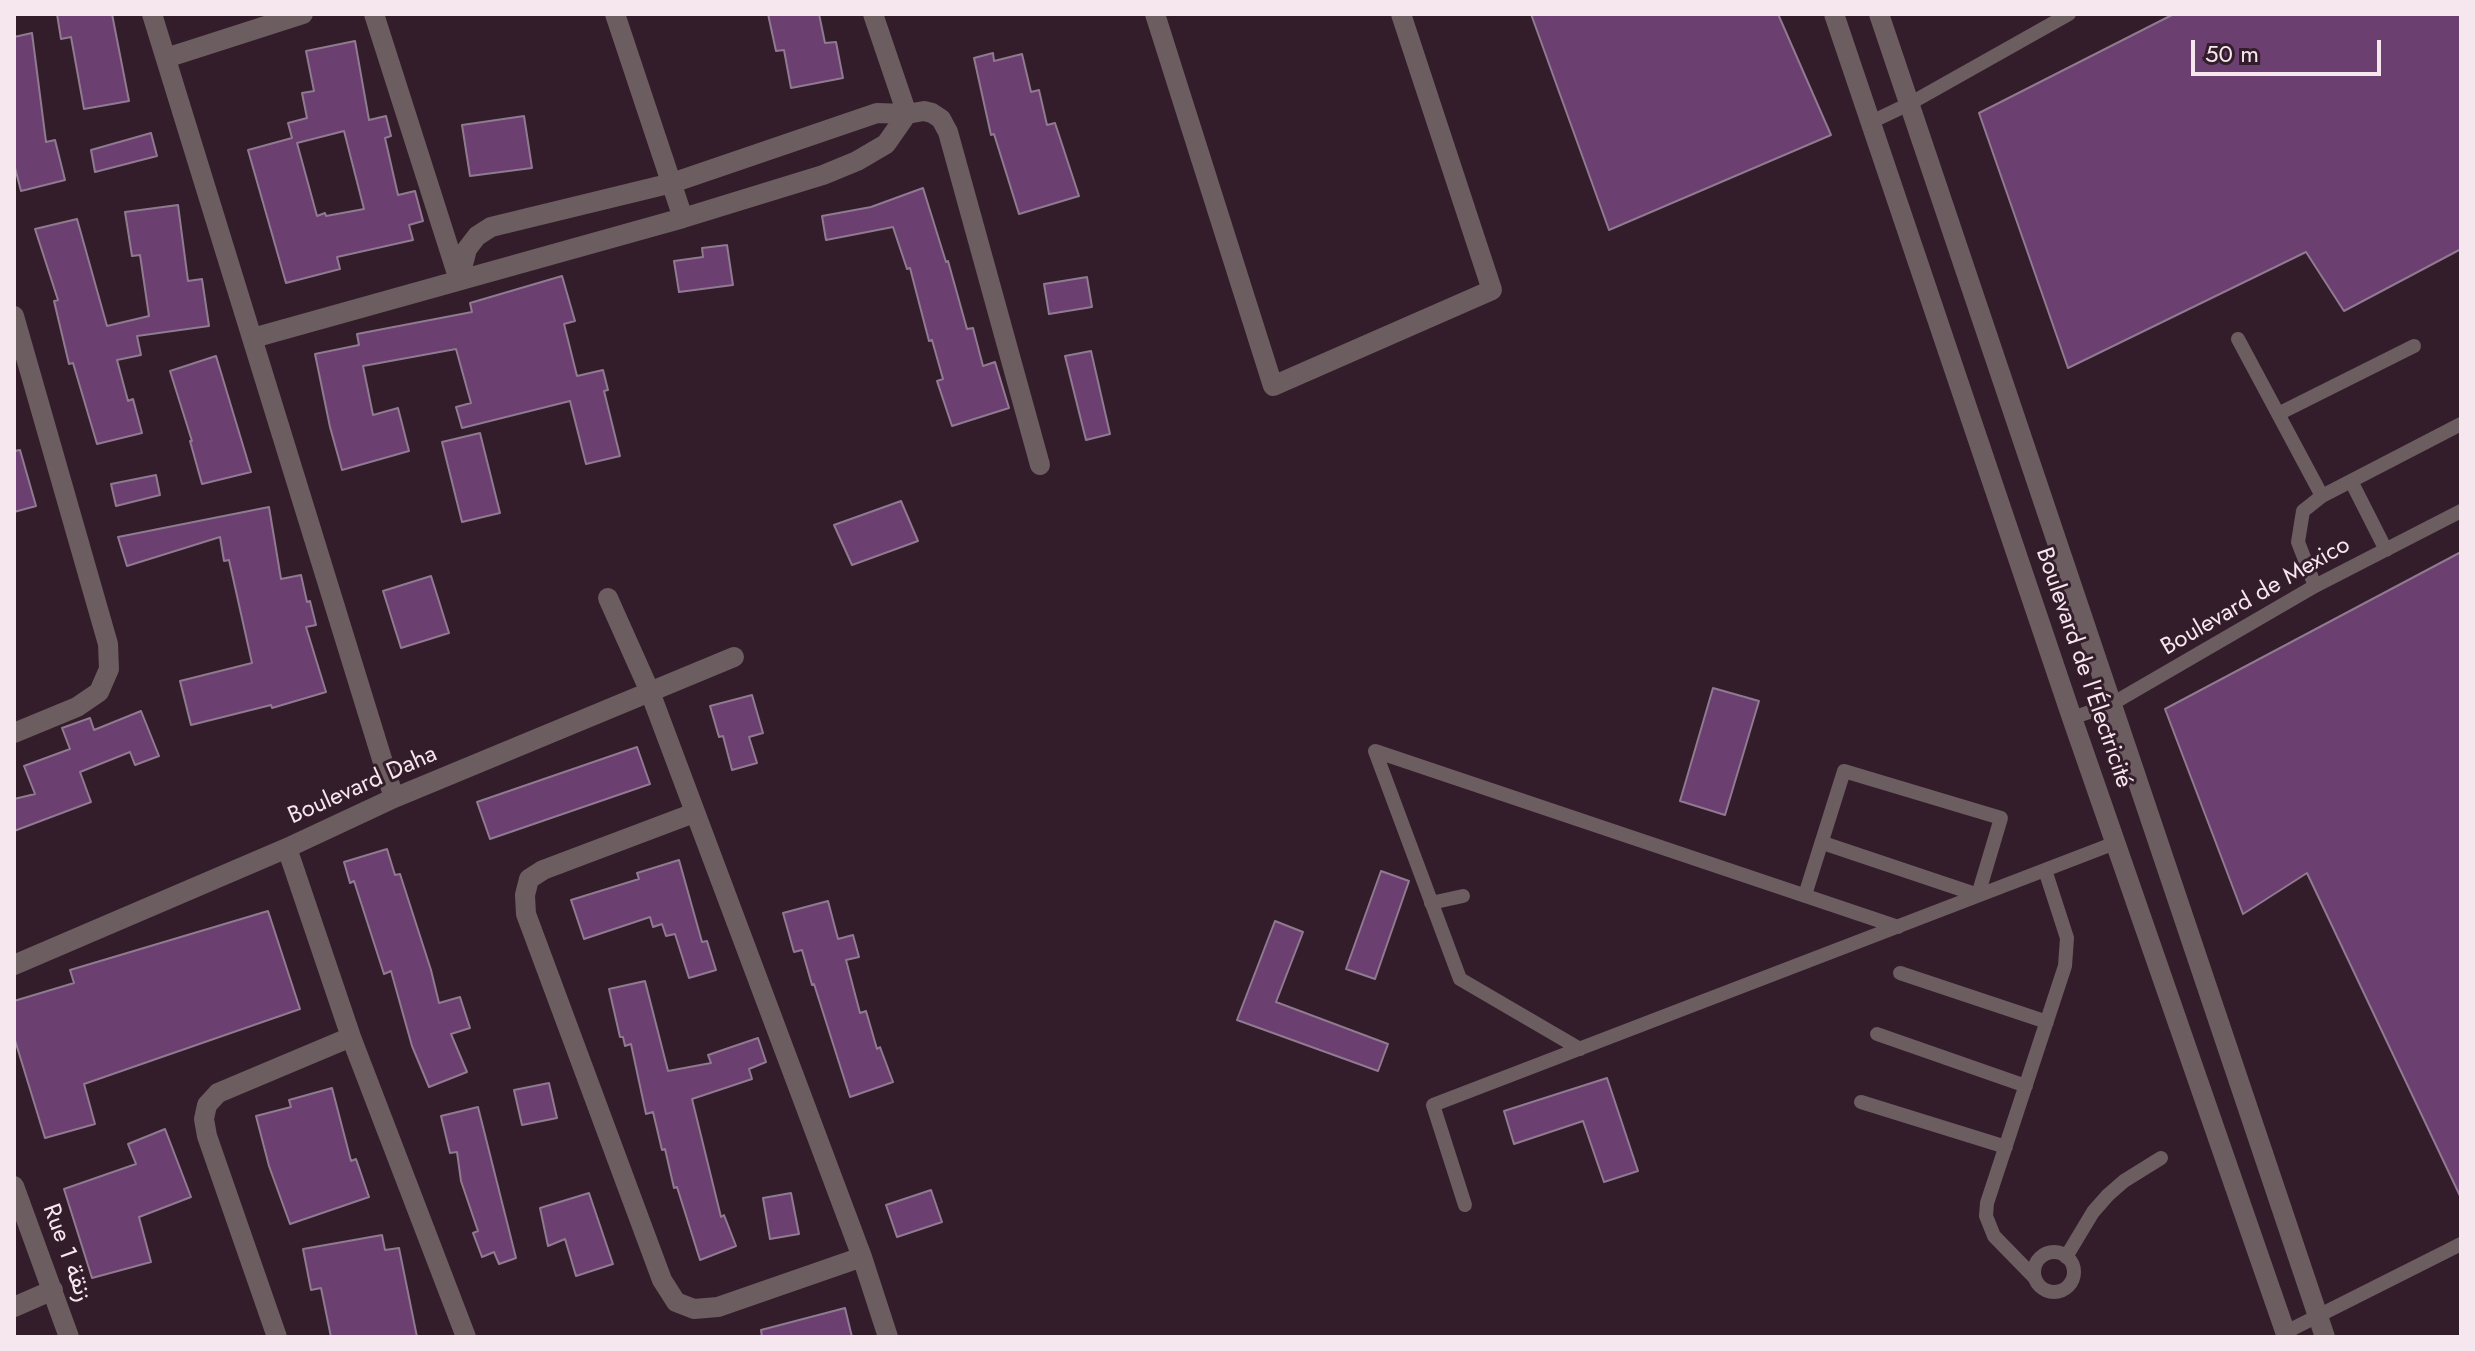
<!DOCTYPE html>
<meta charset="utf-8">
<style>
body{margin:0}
#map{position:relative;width:2475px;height:1351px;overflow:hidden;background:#341d2a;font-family:Jost,sans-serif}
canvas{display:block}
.frame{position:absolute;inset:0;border:16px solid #f6e6ee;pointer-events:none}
.scale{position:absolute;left:2191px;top:40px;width:190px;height:36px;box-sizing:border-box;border:4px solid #f6e6ee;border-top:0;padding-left:10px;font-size:24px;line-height:28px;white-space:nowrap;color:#f6e6ee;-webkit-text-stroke:6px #341d2a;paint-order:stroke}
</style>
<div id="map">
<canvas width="2475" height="1351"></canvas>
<div class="frame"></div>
<div class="scale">50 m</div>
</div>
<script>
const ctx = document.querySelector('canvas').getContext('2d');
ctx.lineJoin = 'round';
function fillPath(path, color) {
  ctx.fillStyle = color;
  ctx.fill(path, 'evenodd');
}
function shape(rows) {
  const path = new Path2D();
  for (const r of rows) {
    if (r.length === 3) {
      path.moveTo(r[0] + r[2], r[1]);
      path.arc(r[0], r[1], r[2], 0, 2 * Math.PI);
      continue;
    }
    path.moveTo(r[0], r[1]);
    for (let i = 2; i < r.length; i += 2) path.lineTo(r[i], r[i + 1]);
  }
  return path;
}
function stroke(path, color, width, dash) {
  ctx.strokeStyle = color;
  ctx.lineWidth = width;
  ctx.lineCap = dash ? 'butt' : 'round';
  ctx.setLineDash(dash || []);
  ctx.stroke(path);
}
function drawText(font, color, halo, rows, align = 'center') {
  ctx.font = font + ' Jost,Vazirmatn,sans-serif';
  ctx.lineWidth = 6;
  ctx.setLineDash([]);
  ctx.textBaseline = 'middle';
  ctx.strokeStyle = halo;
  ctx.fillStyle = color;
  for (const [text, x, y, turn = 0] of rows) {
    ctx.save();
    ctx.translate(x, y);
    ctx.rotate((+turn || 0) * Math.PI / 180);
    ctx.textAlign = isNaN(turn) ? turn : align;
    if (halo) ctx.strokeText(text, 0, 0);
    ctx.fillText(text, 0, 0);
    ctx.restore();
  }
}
const building = shape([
 [57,14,112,14,129,101,84,109,71,37,61,39,57,14],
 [768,14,819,14,825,43,836,42,843,78,791,88,784,50,776,51,768,14],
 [1531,14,1778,14,1831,135,1609,230,1531,14],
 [2174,14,2461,14,2461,249,2344,311,2306,252,2068,368,1979,113,2174,14],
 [32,33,46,142,55,140,65,180,21,191,14,164,14,37,32,33],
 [355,41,369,120,386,116,391,136,385,138,398,195,415,191,423,221,409,225,413,240,337,257,340,269,286,283,248,150,292,138,288,123,307,118,302,93,314,91,306,51,355,41],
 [344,131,364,209,326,216,325,213,317,216,297,143,344,131],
 [993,53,994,61,1022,54,1031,92,1039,90,1047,125,1055,123,1079,196,1019,214,994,134,991,135,974,58,993,53],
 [524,116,532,168,470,176,462,125,524,116],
 [151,133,157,156,95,172,91,150,151,133],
 [923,188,946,262,948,261,967,329,973,328,983,366,995,362,1009,408,952,426,937,381,943,379,932,340,929,341,910,268,907,269,893,227,826,240,822,216,871,207,923,188],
 [178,205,188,281,202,279,209,326,137,336,141,355,117,360,128,401,133,399,142,433,97,444,73,363,69,364,54,301,58,300,35,229,77,219,107,326,149,316,140,255,132,256,125,212,178,205],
 [727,245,733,285,679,292,674,261,703,257,702,248,727,245],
 [562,276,575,321,564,324,577,376,603,370,608,390,604,391,620,456,586,464,570,401,462,428,456,407,471,403,456,349,363,366,373,415,398,408,409,451,342,470,330,427,315,354,359,345,357,334,472,312,470,303,562,276],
 [1087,277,1092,307,1049,314,1044,284,1087,277],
 [1091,351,1110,434,1086,440,1065,356,1091,351],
 [216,356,251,472,202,484,190,441,192,441,170,371,216,356],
 [480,433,500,513,462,522,442,442,480,433],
 [20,450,36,506,14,512,14,451,20,450],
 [156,475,160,495,116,506,111,484,156,475],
 [901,501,918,541,852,565,834,525,901,501],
 [269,507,281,579,301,575,307,602,310,601,316,625,306,627,326,692,272,708,271,705,191,725,180,681,252,663,229,560,224,561,220,537,127,566,118,537,269,507],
 [2461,552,2461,1198,2307,873,2243,914,2165,709,2461,552],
 [431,576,449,633,401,648,383,591,431,576],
 [1713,688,1759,701,1725,815,1680,801,1713,688],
 [752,695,763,733,749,737,757,763,732,770,723,736,719,737,710,706,752,695],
 [141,711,159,756,135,765,130,752,80,772,91,802,14,831,14,799,35,794,24,766,70,749,62,728,90,718,94,730,141,711],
 [637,747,650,784,490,839,477,802,637,747],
 [387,849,395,875,400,874,431,970,439,1003,460,997,470,1028,451,1034,467,1072,429,1087,412,1046,391,971,384,974,354,881,350,883,344,862,387,849],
 [679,860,702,942,707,941,716,970,689,978,675,934,666,936,662,924,653,927,650,917,584,939,571,900,639,879,637,873,679,860],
 [1381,871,1409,881,1375,979,1346,969,1381,871],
 [828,901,838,939,853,935,859,957,846,960,860,1013,866,1011,877,1049,880,1047,893,1082,850,1097,814,984,812,985,802,950,794,952,783,913,828,901],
 [268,911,300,1009,84,1084,95,1124,45,1138,14,1037,14,1001,74,983,70,970,268,911],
 [1275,921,1303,932,1276,1002,1388,1044,1378,1071,1237,1020,1275,921],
 [645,981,668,1071,711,1063,708,1055,758,1038,766,1062,749,1069,752,1079,692,1099,721,1217,724,1215,736,1246,700,1260,677,1187,674,1188,665,1149,662,1150,653,1112,646,1114,631,1044,625,1046,623,1037,620,1037,609,989,645,981],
 [1607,1078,1638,1171,1604,1182,1583,1121,1514,1144,1504,1111,1607,1078],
 [549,1083,557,1118,522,1125,514,1090,549,1083],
 [332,1088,351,1161,356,1159,369,1197,290,1224,269,1166,256,1116,291,1107,289,1100,332,1088],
 [478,1107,516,1258,499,1264,494,1252,482,1257,473,1233,478,1231,461,1181,457,1152,450,1153,441,1116,478,1107],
 [165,1129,191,1197,139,1217,151,1262,92,1278,64,1189,136,1164,128,1144,165,1129],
 [931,1190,942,1222,897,1237,886,1205,931,1190],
 [589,1193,613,1264,576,1276,565,1239,548,1246,540,1208,589,1193],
 [791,1193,799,1234,770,1239,763,1198,791,1193],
 [382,1235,385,1250,399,1248,417,1337,331,1337,321,1288,311,1290,303,1249,382,1235],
 [845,1308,852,1337,762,1337,761,1330,845,1308]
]);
fillPath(building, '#6b3f6f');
stroke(building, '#8f7a91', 2);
stroke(shape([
 [1869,123,1909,104,2069,14],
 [2238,339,2322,496],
 [2278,414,2414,346],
 [2351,481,2386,550],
 [2315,586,2298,542,2303,511,2322,496,2461,424],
 [2072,718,2110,705,2315,586,2461,511],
 [1805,895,1844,771,2001,818,1978,895,1823,843],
 [1431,903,1463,896],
 [1900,973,2047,1022],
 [1877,1034,2026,1086],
 [1580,1049,1460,979,1375,751,1898,927],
 [1861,1102,2006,1147],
 [1465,1205,1433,1105,2115,843],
 [2054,1272,20],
 [2066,1257,2093,1212,2108,1195,2124,1181,2161,1158],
 [2035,1278,1994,1236,1986,1216,1987,1203,2065,966,2067,938,2045,870],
 [2286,1332,2461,1244]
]), '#6b5d60', 14);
stroke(shape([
 [152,14,394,798],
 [374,14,459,280],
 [615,14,683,218],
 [873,14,907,114],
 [1155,14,1273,386,1492,290,1401,14],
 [1834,14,2072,718,2287,1337],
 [1879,14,2325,1337],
 [166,58,303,14],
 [459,280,467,249,477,236,491,227,672,183,877,113,907,114,924,111,932,113,941,119,948,132,1040,465],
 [14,316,108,644,109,669,99,692,77,707,14,733],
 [253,338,683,218,823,175,857,161,886,144,907,114],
 [608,598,650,692,862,1257,888,1337],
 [694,813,543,870,529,879,525,895,526,914,662,1280,676,1302,694,1309,718,1307,862,1257],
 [287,848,351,1037,466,1337],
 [14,965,287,848,394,798,734,657],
 [14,1186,69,1337],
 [14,1307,53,1290],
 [277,1337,207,1136,204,1119,207,1105,218,1093,351,1037]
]), '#6b5d60', 20);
drawText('24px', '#f6e6ee', '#341d2a', [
 ["Boulevard de Mexico",2256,597,-30],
 ["Boulevard de l'Électricité",2083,668,71],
 ["Boulevard Daha",363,786,-24],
 ["Rue 1 زنقة",66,1253,70]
]);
</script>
